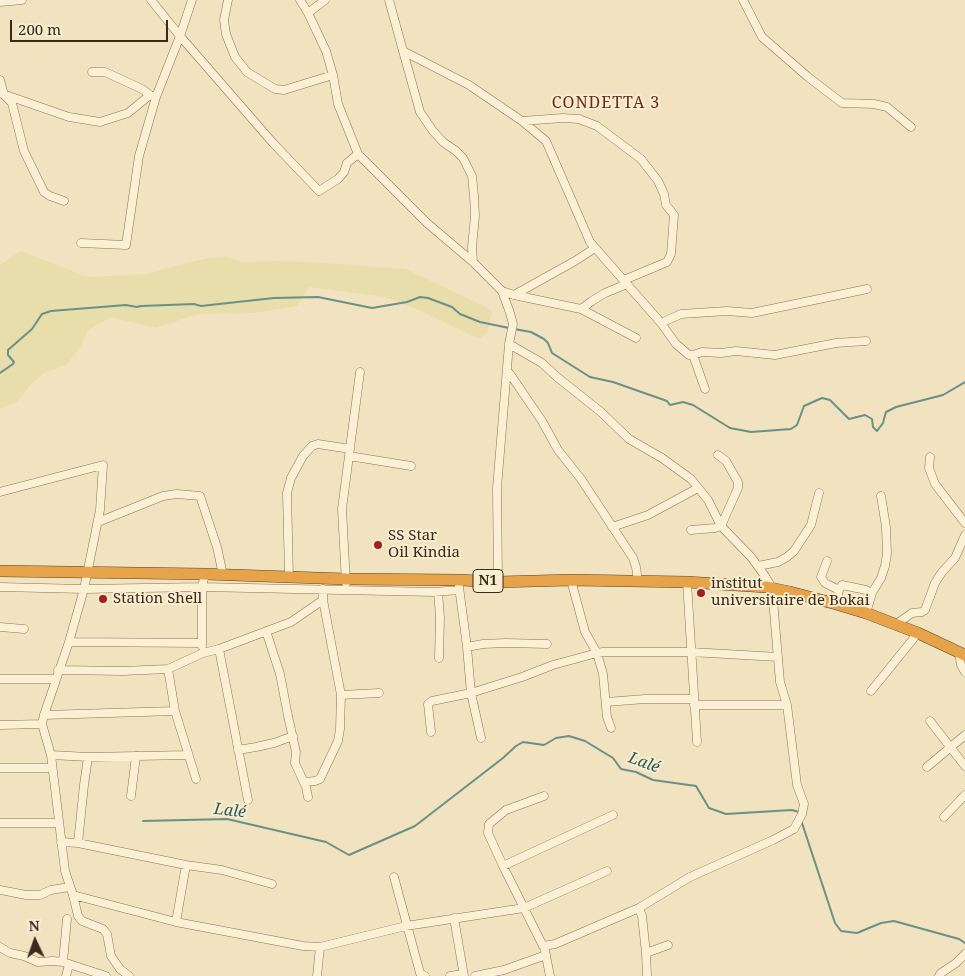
<!DOCTYPE html>
<meta charset="utf-8">
<style>
body{margin:0}
#map{position:relative;width:965px;height:976px;overflow:hidden;background:#f1e3bf;font-family:"Noto Serif",serif}
canvas{display:block}
.north{position:absolute;left:10px;top:916px;width:50px;height:50px;-webkit-text-stroke:4px #f8edcf;paint-order:stroke;rotate:357deg;font-size:14px;font-weight:700;line-height:20px;text-align:center;color:#392a1c}
.north::after{content:'';display:block;margin:auto;width:18px;height:22px;background:#392a1c;clip-path:polygon(50% 0,100% 100%,50% 72%,0 100%)}
.scale{position:absolute;left:10px;top:20px;width:158px;height:22px;box-sizing:border-box;border:2px solid #392a1c;border-top:0;padding-left:6px;font-size:15px;line-height:18px;white-space:nowrap;color:#392a1c;-webkit-text-stroke:4px #f8edcf;paint-order:stroke}
</style>
<div id="map">
<canvas width="965" height="976"></canvas>
<div class="north">N</div>
<div class="scale">200 m</div>
</div>
<script>
const ctx = document.querySelector('canvas').getContext('2d');
ctx.lineJoin = 'round';
function fillPath(path, color) {
  ctx.fillStyle = color;
  ctx.fill(path, 'evenodd');
}
function shape(rows) {
  const path = new Path2D();
  for (const r of rows) {
    path.moveTo(r[0], r[1]);
    for (let i = 2; i < r.length; i += 2) path.lineTo(r[i], r[i + 1]);
  }
  return path;
}
function stroke(path, color, width, dash) {
  ctx.strokeStyle = color;
  ctx.lineWidth = width;
  ctx.lineCap = dash ? 'butt' : 'round';
  ctx.setLineDash(dash || []);
  ctx.stroke(path);
}
function drawText(font, color, halo, rows, align = 'center') {
  ctx.font = font + ' "Noto Serif",serif';
  ctx.lineWidth = 4;
  ctx.setLineDash([]);
  ctx.textBaseline = 'middle';
  ctx.strokeStyle = halo;
  ctx.fillStyle = color;
  for (const [text, x, y, turn = 0] of rows) {
    ctx.save();
    ctx.translate(x, y);
    ctx.rotate((+turn || 0) * Math.PI / 180);
    ctx.textAlign = isNaN(turn) ? turn : align;
    if (halo) ctx.strokeText(text, 0, 0);
    ctx.fillText(text, 0, 0);
    ctx.restore();
  }
}
fillPath(shape([
 [21,251,87,277,148,274,185,263,210,258,226,257,244,262,276,261,310,262,406,269,492,310,487,333,479,339,421,311,385,297,309,287,297,306,254,313,197,314,156,328,111,317,88,330,80,347,67,364,44,373,31,384,18,401,0,409,0,265]
]), '#e7deac');
stroke(shape([
 [514,329,531,332,544,339,548,343,552,353,590,377,613,382,667,401,670,405,683,402,693,405,730,428,751,432,791,429,797,425,804,406,822,398,830,400,849,419,865,415,872,419,873,427,877,431,883,423,886,412,896,407,943,395,965,382],
 [0,373,13,364,14,362,8,355,8,350,32,329,42,314,51,311,126,305,137,307,141,306,194,304,201,306,274,298,318,297,372,308,407,302,420,297,428,298,452,307,460,314,480,322,509,328],
 [801,820,835,923,841,931,857,933,881,923,894,921,959,939,965,943],
 [143,821,227,819,326,842,349,855,415,826,503,758,516,746,523,742,544,745,556,738,569,736,585,741,613,758,621,769,636,772,653,780,696,786,709,808,726,814,792,810,799,812,799,813]
]), '#699188', 2);
const minor = shape([
 [151,0,180,36,273,143,319,191,338,179,344,172,347,163,358,154],
 [228,0,224,20,226,34,235,57,247,72,275,89,284,90,333,75],
 [300,0,308,13,326,51,333,75,338,104,358,154,427,223,473,262,502,291,510,313,513,324,509,344,497,488,498,582],
 [389,0,403,51,469,85,522,121,546,141,590,242,661,323,676,344,689,355,693,355,702,352,721,353,736,351,775,355,836,343,866,341],
 [743,0,762,37,808,77,842,103,874,104,887,107,911,127],
 [0,2,22,0],
 [308,13,325,0],
 [403,51,420,112,433,131,443,142,456,151,463,158,472,176,474,196,475,216,472,247,473,262],
 [92,72,105,72,142,89,150,95],
 [0,80,4,95,12,103,24,151,44,192,50,196,64,201],
 [0,93,69,117,100,122,128,113,150,95,156,97],
 [522,121,563,118,579,119,597,126,641,159,658,181,664,194,666,205,674,215,671,254,667,262,624,280],
 [81,243,126,245,139,156,156,97,180,36,192,0],
 [502,291,514,295,581,309,592,301,605,293,627,284],
 [514,295,575,261,595,248],
 [581,309,600,319,636,338],
 [661,323,681,314,727,311,752,313,867,289],
 [509,344,542,363,557,377,601,412,629,439,662,458,691,479,708,500,721,526,715,528,691,530],
 [693,355,705,389],
 [507,371,510,374,542,421,558,450,581,479,633,558,636,567,638,582],
 [349,456,411,466],
 [930,457,929,468,935,484,965,523],
 [0,492,103,465,100,510,84,589,69,642,44,715,42,724,51,755,65,871,73,895,78,916,82,921,103,929,107,934,111,956,120,969,129,976],
 [98,522,163,496,177,494,200,496,217,547,223,575],
 [612,527,648,515,698,488],
 [827,561,821,577,825,583,839,590],
 [758,566,778,562,787,557,794,551,811,525,819,493],
 [289,577,287,493,291,478,303,456,312,446,318,444,350,449],
 [571,580,585,632,597,653,603,674,607,717,611,728],
 [687,582,697,742],
 [346,583,342,509,360,372],
 [0,587,84,589,202,587,434,592,459,590],
 [459,587,467,647,471,693,481,738],
 [438,592,440,617,439,658],
 [836,604,839,590,842,585,866,590,872,593],
 [866,613,872,593,881,578,885,566,887,554,886,527,881,496],
 [895,625,912,613,922,612,925,610,935,583,942,572,955,558,965,535],
 [0,627,24,629],
 [266,631,280,674,288,716,296,752,295,763,306,787,308,797],
 [69,642,201,643],
 [202,646,202,587,205,574],
 [467,647,483,644,506,643,547,644],
 [219,649,248,800],
 [959,652,961,665,965,672],
 [168,669,175,711,196,779],
 [58,670,123,671,168,669,203,653,219,649,291,622,323,600,323,589],
 [0,679,55,679],
 [871,691,918,633],
 [341,695,379,693],
 [606,702,645,699,694,699],
 [694,705,787,705],
 [44,715,175,711],
 [930,721,965,766],
 [0,725,42,724],
 [431,732,428,704,432,701,471,693,522,677,553,665,597,653,603,652,691,652,778,657],
 [238,750,256,747,274,743,293,736],
 [51,755,88,757,188,755],
 [927,767,965,735],
 [0,768,52,768],
 [304,782,315,781,320,779,338,741,340,729,341,695,323,600],
 [131,796,136,756],
 [544,796,506,810,489,824,488,833,503,866,543,946,555,944,639,908,690,877,773,840,794,829,802,814,804,804,797,785,787,705,780,682,772,588,765,576,751,557,721,526,738,488,738,482,726,461,718,455],
 [944,817,965,795],
 [0,823,58,823],
 [61,842,78,843,186,865,222,870,272,884],
 [78,843,84,785,88,757],
 [503,866,613,815],
 [394,877,420,973,425,976],
 [0,890,26,895,40,895,51,890,69,887],
 [73,895,176,922,303,946,320,947,406,926,524,908,607,871],
 [639,908,642,916,646,953,647,976],
 [454,918,464,976],
 [67,919,63,962,106,976],
 [176,922,186,865],
 [0,947,10,953,24,956,38,962,53,961,63,962],
 [545,951,550,976],
 [646,953,668,945],
 [66,976,69,965],
 [317,976,320,947],
 [450,976,463,974],
 [475,976,504,970,546,955],
 [939,976,941,973,956,963,965,954]
]);
const highway = shape([
 [0,571,205,574,346,579,460,580,498,582,571,580,687,582,766,587,790,592,836,604,866,613,918,633,965,655]
]);
stroke(minor, '#8b7356', 9);
stroke(highway, '#58412b', 12);
stroke(minor, '#fbf0d3', 8);
stroke(highway, '#e7a349', 11);
for (const [x, y, r, color] of [
 [378,545,5,"#9f2222"],
 [701,593,5,"#9f2222"],
 [103,599,5,"#9f2222"]
]) {
  const dot = new Path2D();
  dot.arc(x, y, r, 0, 2 * Math.PI);
  ctx.fillStyle = color;
  ctx.fill(dot);
  stroke(dot, '#f8edcf', 2);
}
for (const [x, y, w] of [
 [488,581,30]
]) {
  const box = new Path2D();
  box.roundRect(x - w / 2, y - 11.5, w, 23, 4);
  ctx.fillStyle = '#f8edcf';
  ctx.fill(box);
  stroke(box, '#392a1c', 1);
}
drawText('bold 14px', '#392a1c', null, [
 ["N1",488,581]
]);
drawText('15px', '#392a1c', '#f8edcf', [
 ["SS Star",388,536],
 ["Oil Kindia",388,553],
 ["institut",711,584],
 ["universitaire de Bokai",711,601],
 ["Station Shell",113,599]
], 'left');
ctx.letterSpacing = '1px';
drawText('16px', '#692a18', '#f8edcf', [
 ["СONDETTA 3",606,103]
]);
ctx.letterSpacing = '0px';
drawText('italic 16px', '#2a5a58', '#f8edcf', [
 ["Lalé",644,763,20],
 ["Lalé",230,811,6]
]);
</script>
